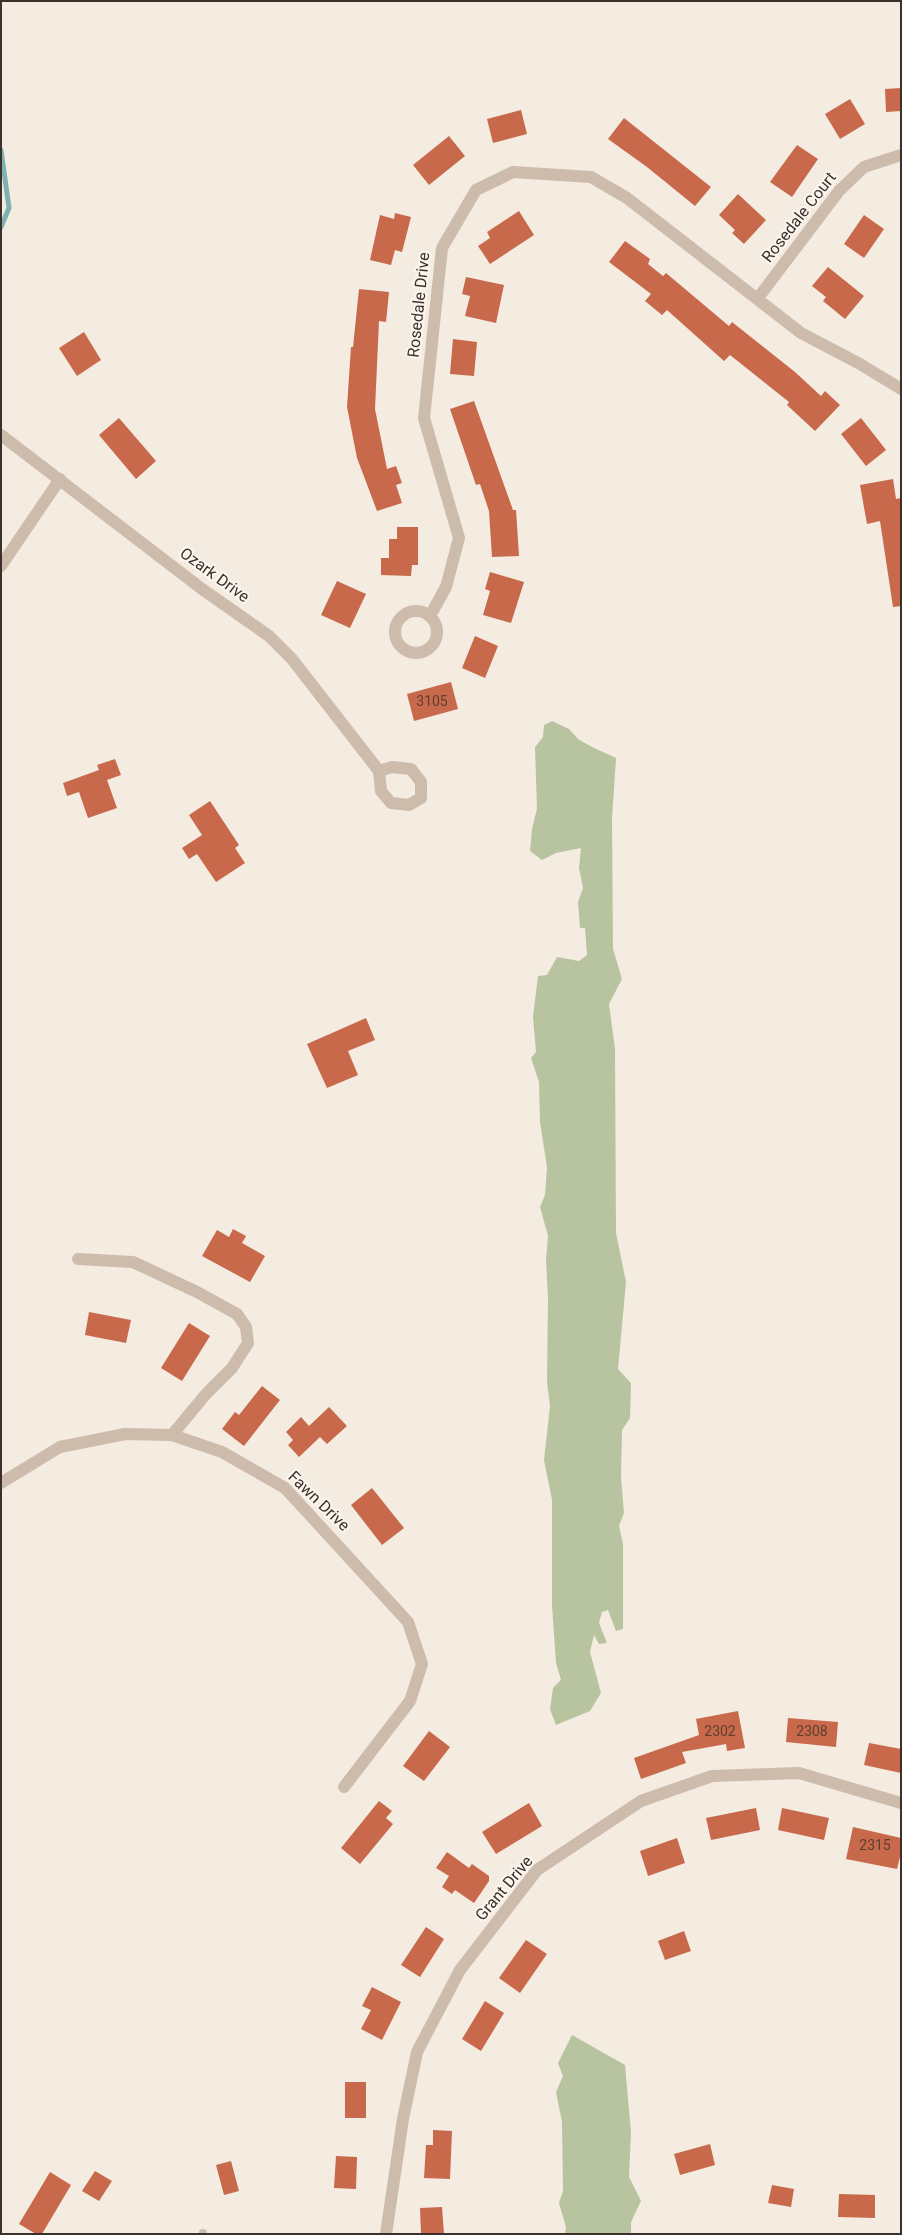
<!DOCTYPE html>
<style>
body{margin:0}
#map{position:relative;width:902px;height:2235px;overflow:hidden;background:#f4ebe1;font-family:Roboto,sans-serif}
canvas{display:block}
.frame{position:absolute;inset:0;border:2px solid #3b302b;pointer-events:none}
</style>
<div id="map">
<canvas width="902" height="2235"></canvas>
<div class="frame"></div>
</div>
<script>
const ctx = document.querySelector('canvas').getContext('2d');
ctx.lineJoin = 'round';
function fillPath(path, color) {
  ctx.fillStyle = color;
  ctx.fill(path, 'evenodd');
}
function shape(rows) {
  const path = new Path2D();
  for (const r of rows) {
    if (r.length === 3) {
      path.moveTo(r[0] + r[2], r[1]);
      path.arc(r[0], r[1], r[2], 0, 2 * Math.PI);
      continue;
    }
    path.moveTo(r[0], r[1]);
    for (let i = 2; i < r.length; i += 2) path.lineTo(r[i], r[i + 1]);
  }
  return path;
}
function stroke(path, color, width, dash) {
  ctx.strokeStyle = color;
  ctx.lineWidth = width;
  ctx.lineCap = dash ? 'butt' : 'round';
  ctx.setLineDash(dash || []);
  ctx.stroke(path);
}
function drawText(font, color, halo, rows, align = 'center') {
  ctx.font = font + ' Roboto,sans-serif';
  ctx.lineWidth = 4.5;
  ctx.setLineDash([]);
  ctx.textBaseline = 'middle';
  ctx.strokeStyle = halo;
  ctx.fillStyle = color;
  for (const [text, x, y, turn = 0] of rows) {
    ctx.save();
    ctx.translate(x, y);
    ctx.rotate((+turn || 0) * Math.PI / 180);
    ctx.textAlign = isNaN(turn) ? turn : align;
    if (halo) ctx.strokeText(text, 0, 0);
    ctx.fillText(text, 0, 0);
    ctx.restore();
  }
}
fillPath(shape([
 [552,721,569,729,578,739,590,746,616,758,612,819,613,949,622,979,609,1004,615,1049,616,1233,626,1282,618,1369,631,1383,630,1418,622,1430,621,1477,624,1513,619,1526,623,1544,623,1629,616,1631,608,1610,602,1612,599,1623,607,1643,599,1644,594,1635,590,1652,601,1693,590,1711,556,1725,550,1709,553,1688,561,1680,556,1663,552,1605,552,1500,544,1460,550,1406,547,1382,548,1298,546,1260,548,1236,540,1207,545,1195,547,1167,540,1122,539,1082,531,1058,536,1052,533,1017,538,976,547,975,557,957,579,961,587,955,585,928,580,928,578,902,583,888,579,868,581,848,556,853,542,860,530,851,532,829,537,809,535,747,543,737,544,725],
 [572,2035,625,2065,631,2132,629,2177,641,2201,631,2222,631,2234,565,2234,566,2227,559,2203,563,2191,562,2122,556,2092,563,2076,558,2063]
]), '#b8c4a0');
stroke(shape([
 [1,150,9,208,1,227]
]), '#7fb0b2', 5);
fillPath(shape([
 [901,88,901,111,886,112,885,89],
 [850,99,865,124,840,139,825,114],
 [521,110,527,134,493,143,487,119],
 [624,118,711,187,695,206,647,167,608,139],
 [449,136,465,156,429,185,413,165],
 [797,145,818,159,792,197,770,182],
 [738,194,766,220,744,244,732,233,735,230,719,215],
 [519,211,534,235,490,264,478,246,490,238,487,232],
 [395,213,411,217,402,252,395,250,391,265,370,260,380,215,394,219],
 [864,215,884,229,864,258,844,244],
 [625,241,650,259,648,264,663,276,666,273,729,326,732,322,795,372,821,396,825,391,840,405,815,431,787,405,789,402,730,355,724,361,667,310,662,315,645,301,651,294,609,262],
 [828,267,864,296,845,319,823,301,826,297,812,286],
 [466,277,504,285,496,323,465,316,470,296,462,294],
 [359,289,389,292,386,322,379,321,375,409,387,469,396,466,402,483,396,485,402,503,377,511,357,458,347,407,351,347,353,347],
 [84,332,101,360,77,376,59,348],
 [453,339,477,342,474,376,450,374],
 [474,401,513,510,516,510,519,556,492,557,489,511,480,484,476,485,450,409],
 [119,418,156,461,136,479,99,435],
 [861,418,886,450,866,466,841,434],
 [893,479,896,499,901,498,901,606,893,607,880,521,867,524,860,485],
 [397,527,418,527,418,565,412,565,411,576,381,575,381,558,389,558,389,539,397,539],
 [490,572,524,582,511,623,483,615,490,591,485,589],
 [337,581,366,594,350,628,321,615],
 [475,636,498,646,485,678,462,668],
 [451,682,458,709,414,721,407,694],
 [115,759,121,775,107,780,117,808,88,818,79,792,67,796,63,783,99,770,97,765],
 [210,801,239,845,235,848,245,863,216,882,197,854,189,859,182,848,202,835,189,815],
 [366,1018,375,1040,348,1051,358,1075,327,1088,307,1044],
 [233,1229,246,1236,242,1243,265,1256,250,1282,202,1256,217,1230,229,1237],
 [89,1312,131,1320,126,1343,85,1335],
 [189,1323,210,1336,182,1381,161,1368],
 [262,1386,280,1400,244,1446,222,1429,235,1412,239,1415],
 [329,1407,347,1426,327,1444,320,1437,299,1457,288,1445,293,1440,286,1432,301,1417,309,1426],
 [372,1488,404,1528,382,1545,351,1505],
 [738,1711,745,1748,727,1751,726,1744,682,1752,686,1763,641,1779,634,1758,699,1735,696,1719],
 [788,1718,838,1722,836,1747,786,1742],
 [429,1731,450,1747,424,1781,403,1766],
 [869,1743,901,1749,901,1773,864,1765],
 [379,1801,392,1811,386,1818,393,1824,360,1864,341,1848],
 [529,1803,542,1826,496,1854,482,1832],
 [756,1808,760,1830,711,1840,706,1818],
 [782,1808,829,1818,824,1840,778,1830],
 [853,1827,901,1838,901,1853,897,1869,846,1859],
 [677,1838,685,1863,648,1876,640,1851],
 [447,1852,469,1868,472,1864,489,1876,489,1881,474,1903,455,1890,452,1894,442,1887,449,1876,436,1868],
 [426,1927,444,1939,420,1977,401,1965],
 [684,1931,691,1951,665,1960,658,1941],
 [526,1940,547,1954,520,1993,499,1978],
 [372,1987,401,2002,382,2040,361,2029,371,2010,362,2006],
 [485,2001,504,2013,481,2051,462,2039],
 [345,2082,366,2082,366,2118,345,2118],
 [433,2130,452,2131,450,2179,424,2178,426,2145,433,2145],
 [710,2144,715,2165,680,2175,674,2154],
 [336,2156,357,2157,356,2189,334,2188],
 [231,2161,239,2191,224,2195,216,2165],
 [95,2171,112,2181,99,2201,82,2191],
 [50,2172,71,2185,42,2234,36,2234,19,2224],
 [772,2185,794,2189,791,2207,768,2203],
 [839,2194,875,2195,875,2218,838,2217],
 [442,2207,444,2234,421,2234,420,2208]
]), '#c8694b');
stroke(shape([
 [203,2234,203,2233]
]), '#cdbbac', 8);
stroke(shape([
 [758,298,839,191,864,167,901,155],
 [1,435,202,589,269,636,292,659,379,771,381,791,391,803,409,805,421,798,421,782,411,769,392,767,379,771],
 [1,566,60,479],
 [416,632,21],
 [430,616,446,587,459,538,424,418,442,248,476,190,513,172,591,177,627,198,801,333,860,364,901,389],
 [78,1259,133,1262,197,1292,237,1314,246,1327,248,1343,232,1368,206,1394,172,1435],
 [1,1483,60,1447,125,1434,172,1435,222,1452,285,1488,408,1622,422,1664,410,1701,344,1787],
 [386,2234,403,2119,417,2052,460,1970,537,1870,641,1801,712,1776,799,1773,901,1803]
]), '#cdbbac', 12);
drawText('14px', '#5e3e33', null, [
 ["3105",432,702],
 ["2302",720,1732],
 ["2308",812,1732],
 ["2315",875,1846]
]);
drawText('16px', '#3b302b', '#fbf5ee', [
 ["Rosedale Court",800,218,-52],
 ["Rosedale Drive",420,305,-84],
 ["Ozark Drive",214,576,36],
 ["Fawn Drive",318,1502,44],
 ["Grant Drive",505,1889,-50]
]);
</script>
